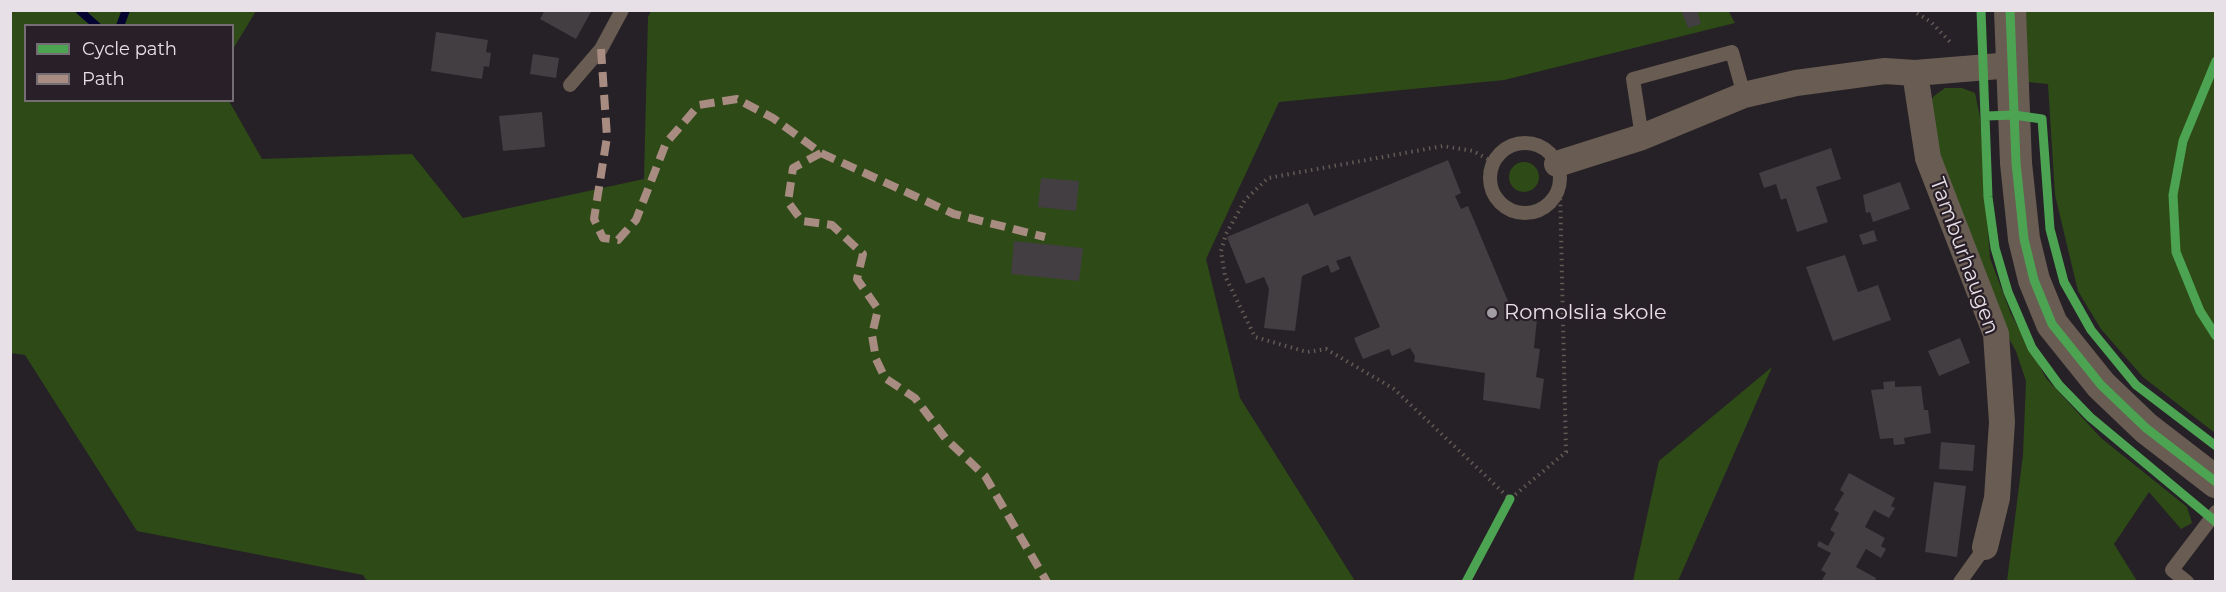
<!DOCTYPE html>
<style>
body{margin:0}
#map{position:relative;width:2226px;height:592px;overflow:hidden;background:#262126;font-family:Montserrat,sans-serif}
canvas{display:block}
.frame{position:absolute;inset:0;border:12px solid #e7e1e7;pointer-events:none}
.legend{position:absolute;left:24px;top:24px;width:210px;height:78px;box-sizing:border-box;background:#281f28;border:2px solid #746d74;margin:0;padding:8px 10px;list-style:none;font-size:18px;color:#e7e1e7}
.legend li{display:flex;align-items:center;gap:12px;height:30px}
.legend b{width:30px;border:2px solid #746d74}
</style>
<div id="map">
<canvas width="2226" height="592"></canvas>
<div class="frame"></div>
<ul class="legend">
<li><b style="height:8px;background:#4ca352"></b>Cycle path</li>
<li><b style="height:8px;background:#a88b81"></b>Path</li>
</ul>
</div>
<script>
const ctx = document.querySelector('canvas').getContext('2d');
ctx.lineJoin = 'round';
function fillPath(path, color) {
  ctx.fillStyle = color;
  ctx.fill(path, 'evenodd');
}
function shape(rows) {
  const path = new Path2D();
  for (const r of rows) {
    if (r.length === 3) {
      path.moveTo(r[0] + r[2], r[1]);
      path.arc(r[0], r[1], r[2], 0, 2 * Math.PI);
      continue;
    }
    path.moveTo(r[0], r[1]);
    for (let i = 2; i < r.length; i += 2) path.lineTo(r[i], r[i + 1]);
  }
  return path;
}
function stroke(path, color, width, dash) {
  ctx.strokeStyle = color;
  ctx.lineWidth = width;
  ctx.lineCap = dash ? 'butt' : 'round';
  ctx.setLineDash(dash || []);
  ctx.stroke(path);
}
function drawText(font, color, halo, rows, align = 'center') {
  ctx.font = font + ' Montserrat,sans-serif';
  ctx.lineWidth = 4.5;
  ctx.setLineDash([]);
  ctx.textBaseline = 'middle';
  ctx.strokeStyle = halo;
  ctx.fillStyle = color;
  for (const [text, x, y, turn = 0] of rows) {
    ctx.save();
    ctx.translate(x, y);
    ctx.rotate((+turn || 0) * Math.PI / 180);
    ctx.textAlign = isNaN(turn) ? turn : align;
    if (halo) ctx.strokeText(text, 0, 0);
    ctx.fillText(text, 0, 0);
    ctx.restore();
  }
}
fillPath(shape([
 [1728,10,1735,23,1504,80,1279,102,1206,259,1240,398,1355,581,367,581,363,575,137,531,25,355,11,353,11,11,256,11,233,49,232,26,26,26,26,100,229,101,262,159,412,154,463,218,644,179,648,17,651,11],
 [2025,11,2215,11,2215,433,2143,377,2101,329,2078,291,2055,195,2048,84,2028,82],
 [1945,88,1962,88,1975,93,1980,117,1990,258,2011,314,2046,378,2101,438,2187,507,2192,523,2181,529,2149,492,2114,544,2137,581,2007,581,2023,455,2026,381,2016,351,2004,330,1944,169,1926,110,1934,96],
 [1524,177,15],
 [1772,367,1678,581,1633,581,1659,461]
]), '#2e4b17');
stroke(shape([
 [79,10,97,26],
 [120,26,126,10]
]), '#040332', 8);
fillPath(shape([
 [545,10,592,10,576,39,540,19],
 [1681,10,1697,10,1701,24,1688,28],
 [436,32,488,40,486,52,491,53,489,67,484,66,482,79,431,71],
 [533,54,559,58,556,78,530,74],
 [542,112,545,147,503,151,499,116],
 [1831,148,1841,179,1816,187,1828,222,1797,232,1786,198,1781,200,1776,184,1764,188,1759,173],
 [1448,160,1461,193,1455,196,1461,209,1468,206,1510,306,1510,315,1537,319,1534,348,1540,349,1536,377,1544,379,1540,409,1483,400,1485,373,1414,362,1415,356,1410,348,1392,356,1389,349,1363,359,1354,338,1380,327,1350,256,1336,261,1340,269,1331,273,1328,265,1302,276,1295,331,1264,328,1269,289,1264,277,1246,284,1227,237,1308,203,1314,216],
 [1041,178,1079,181,1076,211,1038,207],
 [1900,182,1910,209,1873,222,1870,212,1866,213,1863,195],
 [1874,230,1877,241,1863,245,1859,235],
 [1014,241,1083,248,1079,281,1011,274],
 [1845,255,1858,292,1878,285,1891,320,1833,341,1806,267],
 [1960,338,1970,363,1939,376,1928,351],
 [1895,381,1895,387,1921,386,1924,410,1928,410,1931,433,1904,438,1905,444,1894,445,1893,438,1880,439,1871,390,1884,389,1883,382],
 [1941,442,1975,445,1973,471,1939,469],
 [1849,473,1895,498,1891,506,1895,508,1889,518,1874,510,1865,527,1885,538,1881,546,1886,549,1881,558,1866,549,1856,567,1876,578,1875,582,1821,582,1826,573,1821,570,1831,553,1817,546,1819,541,1828,546,1835,533,1830,530,1839,513,1834,510,1844,493,1840,490],
 [1934,482,1966,486,1957,557,1925,552]
]), '#423e42');
stroke(shape([
 [1912,10,1931,22,1952,44],
 [1493,162,1473,151,1443,146,1268,178,1245,200,1226,234,1221,251,1225,276,1255,337,1307,352,1326,349,1394,389,1510,499,1566,452,1560,189]
]), '#625a55', 4, [1.5, 4.5]);
stroke(shape([
 [570,85,601,49,622,10],
 [1642,137,1633,79,1732,52,1744,95],
 [1525,178,35],
 [1960,582,1985,547],
 [2187,582,2172,570,2216,512]
]), '#695c52', 14);
stroke(shape([
 [1915,73,1928,158,1996,334,2002,422,1997,498,1985,547],
 [1557,164,1642,137,1744,95,1796,83,1885,71,1915,73,2012,65]
]), '#695c52', 26);
stroke(shape([
 [2010,10,2016,163,2024,239,2034,280,2052,324,2101,385,2146,428,2216,482]
]), '#695c52', 32);
stroke(shape([
 [601,49,607,137,594,219,603,238,618,240,636,220,666,143,699,105,737,99,773,118,821,153,954,214,1045,237],
 [821,153,793,168,788,202,802,221,832,225,863,254,857,279,878,309,872,335,876,359,885,378,915,398,946,439,985,476,1047,582]
]), '#a88b81', 8, [15, 8]);
stroke(shape([
 [1981,10,1988,197,1995,248,2008,292,2032,348,2059,385,2090,417,2216,522],
 [2010,10,2016,163,2024,239,2034,280,2052,324,2101,385,2146,428,2216,482],
 [2216,61,2183,141,2173,195,2176,252,2200,311,2216,336],
 [1986,116,2014,115,2042,119,2050,229,2064,282,2091,330,2136,385,2216,446],
 [1466,582,1510,499]
]), '#4ca352', 9);
for (const [x, y, r, color] of [
 [1492,313,6,"#a39ea3"]
]) {
  const dot = new Path2D();
  dot.arc(x, y, r, 0, 2 * Math.PI);
  ctx.fillStyle = color;
  ctx.fill(dot);
  stroke(dot, '#281f28', 2);
}
drawText('21px', '#e7e1e7', '#281f28', [
 ["Tamburhaugen",1964,256,70]
]);
drawText('21px', '#e7e1e7', '#281f28', [
 ["Romolslia skole",1504,313]
], 'left');
</script>
